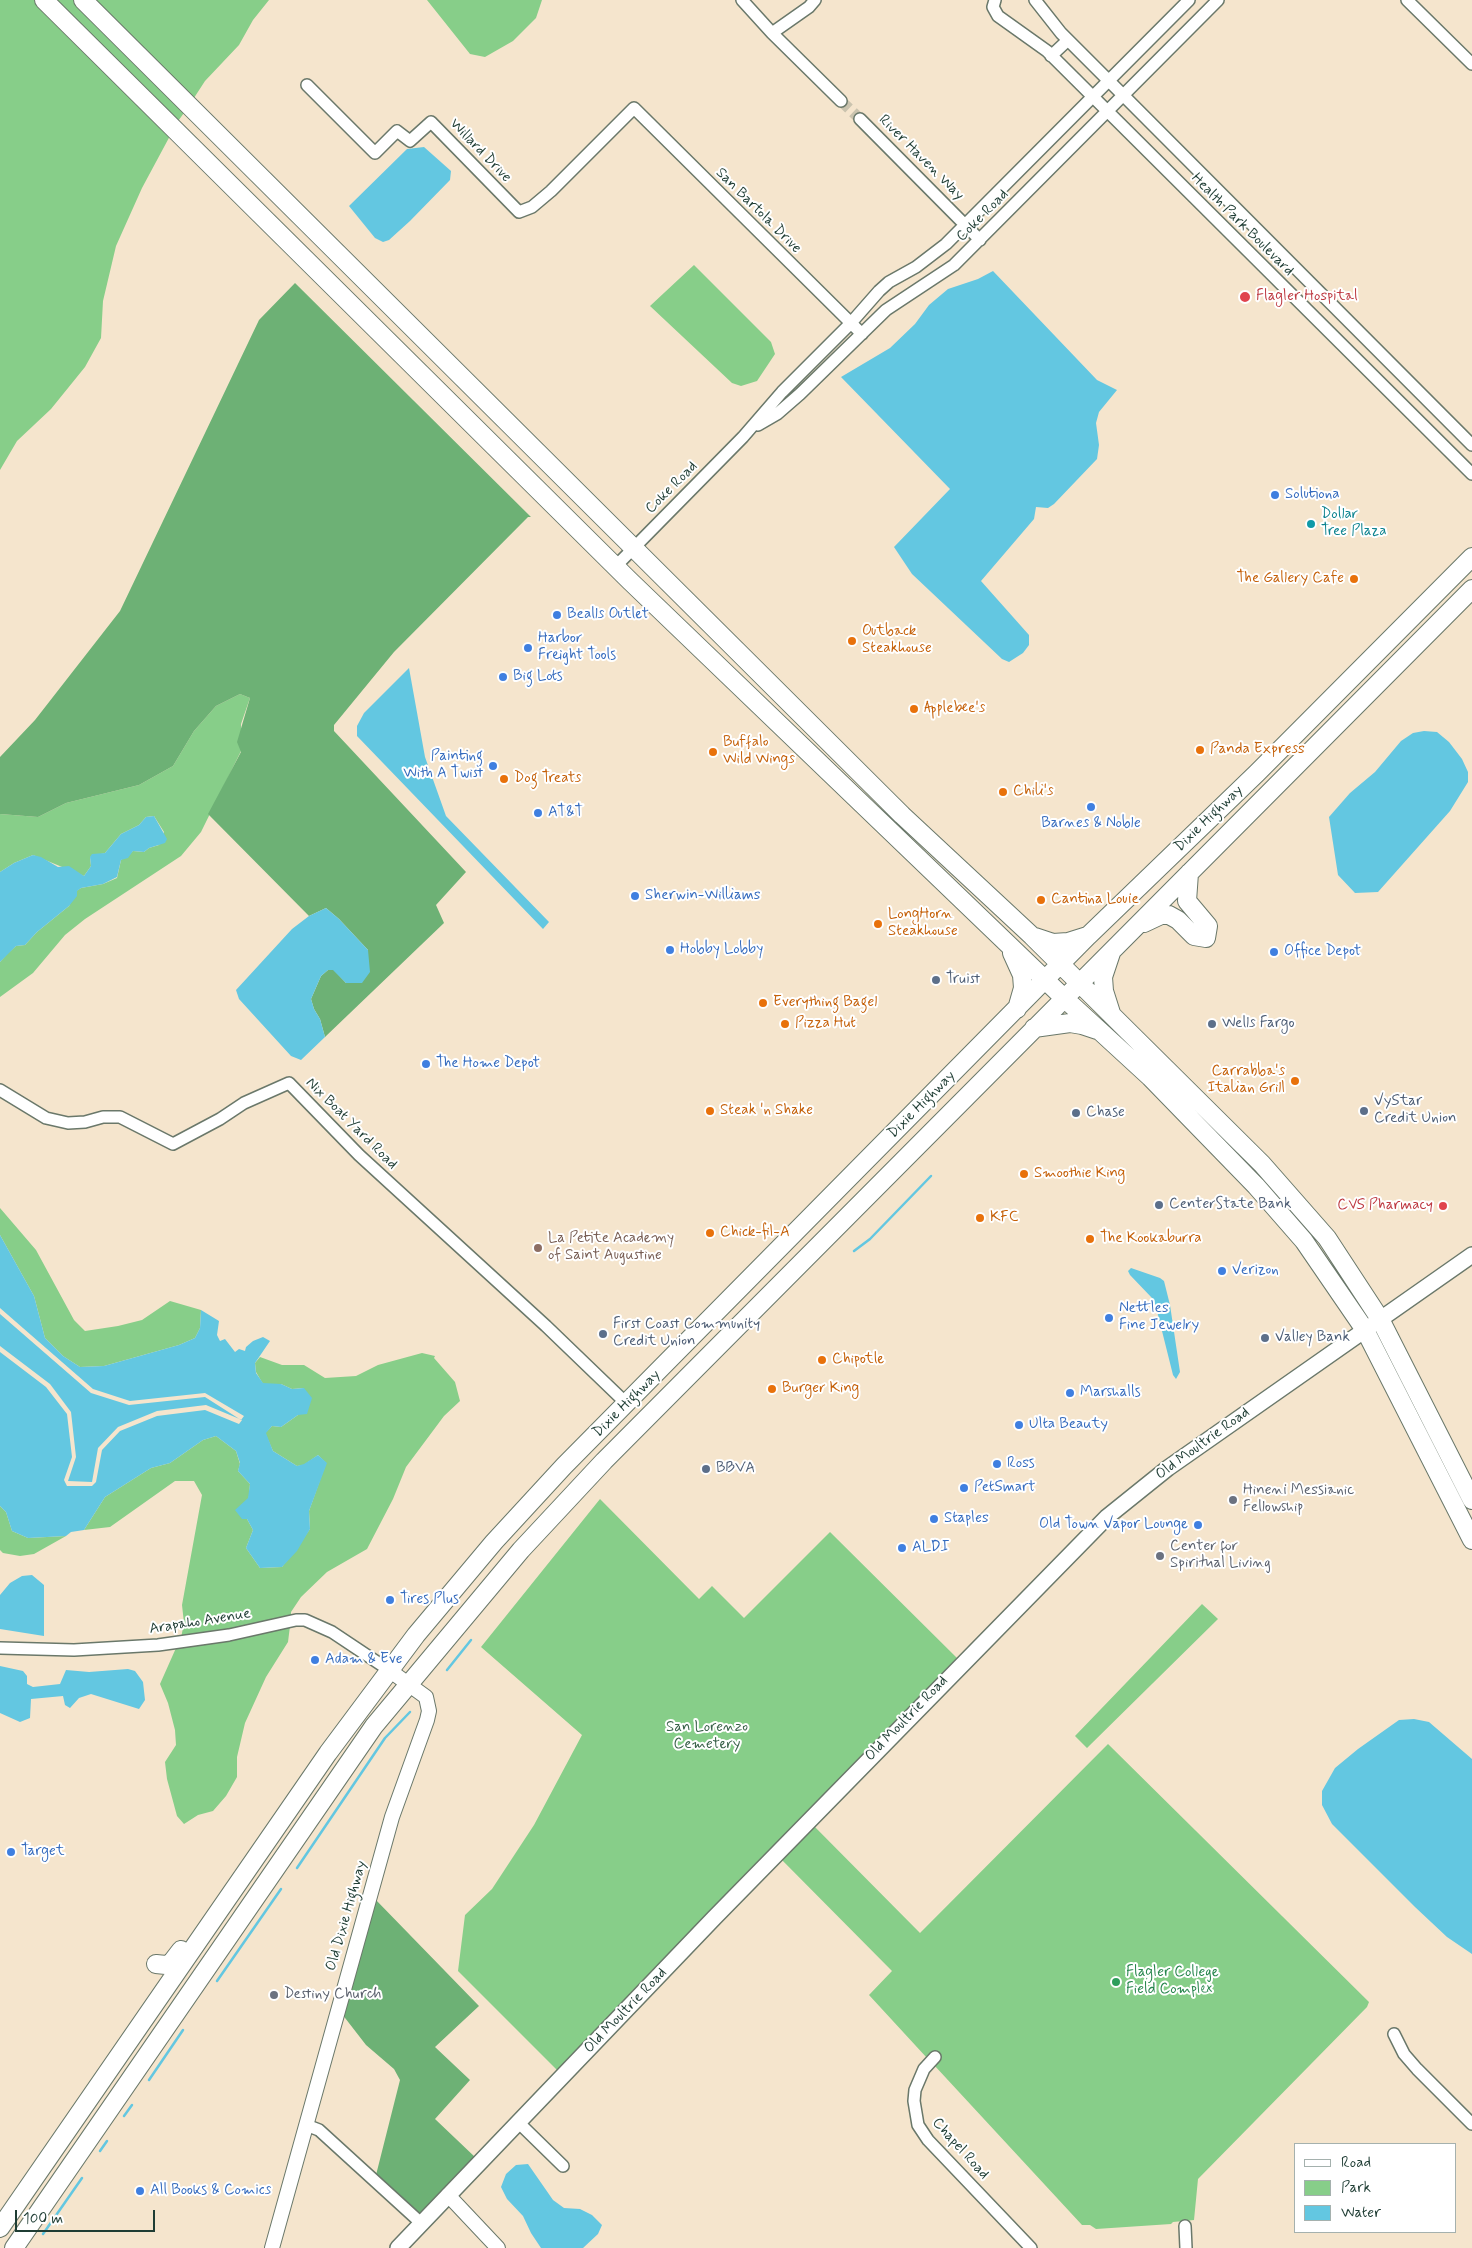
<!DOCTYPE html>
<style>
body{margin:0}
#map{position:relative;width:1472px;height:2248px;overflow:hidden;background:#f5e5cd;font-family:Mynerve,sans-serif}
canvas{display:block}
.legend{position:absolute;left:1294px;top:2143px;width:162px;height:90px;box-sizing:border-box;background:#fff;border:1px solid #a5b1ae;margin:0;padding:6px 9px;list-style:none;font-size:15px;color:#1f3d34}
.legend li{display:flex;align-items:center;gap:10px;height:25px}
.legend b{width:25px;border:1px solid #a5b1ae}
.scale{position:absolute;left:15px;top:2210px;width:140px;height:22px;box-sizing:border-box;border:2px solid #1f3d34;border-top:0;padding-left:6px;font-size:15px;line-height:18px;white-space:nowrap;color:#1f3d34;-webkit-text-stroke:4px #fff;paint-order:stroke}
</style>
<div id="map">
<canvas width="1472" height="2248"></canvas>
<ul class="legend">
<li><b style="height:6px;background:#fff"></b>Road</li>
<li><b style="height:14px;background:#87ce89"></b>Park</li>
<li><b style="height:14px;background:#63c7e1"></b>Water</li>
</ul>
<div class="scale">100 m</div>
</div>
<script>
const ctx = document.querySelector('canvas').getContext('2d');
ctx.lineJoin = 'round';
function fillPath(path, color) {
  ctx.fillStyle = color;
  ctx.fill(path, 'evenodd');
}
function shape(rows) {
  const path = new Path2D();
  for (const r of rows) {
    path.moveTo(r[0], r[1]);
    for (let i = 2; i < r.length; i += 2) path.lineTo(r[i], r[i + 1]);
  }
  return path;
}
function stroke(path, color, width, dash) {
  ctx.strokeStyle = color;
  ctx.lineWidth = width;
  ctx.lineCap = dash ? 'butt' : 'round';
  ctx.setLineDash(dash || []);
  ctx.stroke(path);
}
function drawText(font, color, halo, rows, align = 'center') {
  ctx.font = font + ' Mynerve,sans-serif';
  ctx.lineWidth = 4;
  ctx.setLineDash([]);
  ctx.textBaseline = 'middle';
  ctx.strokeStyle = halo;
  ctx.fillStyle = color;
  for (const [text, x, y, turn = 0] of rows) {
    ctx.save();
    ctx.translate(x, y);
    ctx.rotate((+turn || 0) * Math.PI / 180);
    ctx.textAlign = isNaN(turn) ? turn : align;
    if (halo) ctx.strokeText(text, 0, 0);
    ctx.fillText(text, 0, 0);
    ctx.restore();
  }
}
fillPath(shape([
 [0,0,36,0,171,134,142,188,116,246,103,301,101,338,85,367,51,409,17,441,0,470],
 [51,0,75,0,186,110,176,124],
 [91,0,269,0,253,20,239,45,205,81,192,101],
 [427,0,542,0,536,18,513,41,485,57,470,54],
 [694,265,771,342,775,354,757,381,741,386,732,383,650,306],
 [240,694,250,698,241,724,241,751,201,832,181,856,85,919,65,935,33,973,0,997,0,962,7,954,16,946,25,945,37,932,69,906,76,891,81,888,103,884,117,878,121,860,133,851,144,852,149,848,159,845,164,832,154,816,146,817,139,825,121,834,105,853,90,857,91,866,84,876,33,855,14,863,0,872,0,814,38,817,66,803,139,785,173,766,194,731,216,706],
 [0,1208,36,1250,74,1320,85,1331,118,1326,142,1320,170,1301,201,1310,200,1328,195,1338,179,1345,104,1366,80,1367,63,1356,45,1338,34,1296,0,1235],
 [422,1353,435,1356,434,1358,455,1382,460,1401,444,1416,406,1467,393,1499,367,1549,327,1572,301,1597,291,1612,291,1616,229,1630,181,1638,184,1623,182,1605,202,1495,194,1481,175,1481,110,1527,84,1530,105,1497,151,1468,170,1463,203,1440,216,1436,236,1451,240,1464,238,1471,250,1484,247,1519,253,1530,246,1548,260,1568,282,1567,310,1529,309,1511,326,1463,318,1455,304,1465,297,1466,273,1451,265,1433,272,1426,281,1427,298,1415,304,1388,292,1389,281,1384,263,1384,256,1372,255,1363,260,1357,282,1365,304,1365,325,1378,356,1376,378,1365],
 [600,1499,699,1599,712,1586,744,1618,830,1532,957,1658,557,2070,458,1971,465,1915,492,1889,534,1825,582,1735,481,1647],
 [0,1506,6,1512,12,1531,28,1538,66,1536,34,1554,20,1556,3,1553,0,1550],
 [1202,1604,1218,1619,1087,1748,1075,1736],
 [290,1626,288,1642,266,1677,245,1723,237,1757,237,1777,226,1796,213,1811,198,1815,184,1824,177,1816,167,1779,165,1762,176,1745,175,1730,168,1703,160,1684,176,1648,229,1640],
 [1108,1744,1369,2002,1367,2007,1198,2179,1194,2220,1173,2222,1171,2224,1096,2229,1090,2225,1082,2225,934,2065,941,2057,935,2051,927,2058,869,1995,892,1971,777,1855,809,1821,920,1933]
]), '#87ce89');
fillPath(shape([
 [295,283,531,517,528,517,394,652,334,725,334,731,466,872,436,905,444,923,325,1037,320,1019,314,1009,311,999,321,976,328,970,334,970,346,983,368,950,339,919,326,908,309,916,208,814,241,752,237,742,250,698,240,694,216,706,194,731,173,766,139,785,66,803,38,817,0,814,0,757,35,720,120,611,259,320],
 [375,1899,479,2006,435,2047,470,2080,435,2119,476,2158,422,2216,376,2175,400,2080,394,2069,366,2045,342,2014]
]), '#6db175');
fillPath(shape([
 [424,147,451,171,450,180,410,221,389,240,383,242,375,238,349,206,407,149],
 [993,271,1097,380,1117,390,1099,412,1096,423,1099,445,1097,459,1054,504,1048,508,1036,507,1034,519,981,581,1029,635,1029,645,1023,653,1009,662,1002,659,912,574,894,547,950,489,841,377,890,348,915,324,929,305,948,289,978,279],
 [409,668,425,757,446,816,549,922,543,929,357,736,357,726,364,713],
 [1424,731,1437,732,1449,742,1462,759,1468,772,1468,782,1450,811,1378,892,1355,893,1338,875,1329,817,1350,793,1375,772,1401,741,1413,733],
 [154,816,167,839,165,843,149,848,144,852,133,851,128,858,121,860,117,877,103,884,81,888,77,891,77,896,69,906,37,932,25,945,16,946,0,962,0,872,14,863,33,855,41,857,58,867,69,866,84,876,91,866,90,857,92,854,105,853,121,834,139,825,146,817],
 [326,908,339,919,368,950,370,972,362,983,346,983,333,970,328,970,321,976,311,999,314,1009,320,1019,325,1037,301,1060,291,1056,239,999,236,990,292,929,309,916],
 [0,1235,34,1296,45,1338,63,1356,80,1367,104,1366,179,1345,195,1338,200,1328,201,1310,219,1321,217,1335,220,1341,225,1339,235,1352,239,1349,245,1351,246,1347,253,1341,263,1337,270,1341,255,1363,256,1373,263,1383,281,1384,292,1389,304,1388,312,1398,307,1414,298,1415,281,1427,272,1426,266,1433,273,1451,297,1466,304,1464,318,1455,327,1463,309,1511,310,1529,297,1551,282,1567,260,1568,246,1548,253,1530,247,1519,242,1519,235,1510,248,1498,250,1484,238,1471,240,1463,236,1451,216,1436,203,1440,170,1463,151,1468,105,1497,84,1530,71,1532,66,1536,28,1538,12,1531,6,1512,0,1506,0,1352,46,1387,67,1414,72,1457,64,1480,67,1486,92,1486,96,1482,102,1450,120,1431,157,1416,205,1410,239,1424,242,1420,206,1405,157,1411,118,1427,98,1448,92,1482,68,1481,76,1457,71,1412,50,1384,0,1346,0,1314,91,1393,129,1405,205,1397,241,1420,244,1416,205,1393,130,1401,93,1389,0,1308],
 [1131,1268,1160,1278,1164,1281,1170,1305,1180,1372,1176,1379,1173,1375,1156,1307,1152,1298,1130,1275,1128,1271],
 [32,1575,44,1585,44,1636,0,1629,0,1595,10,1583,22,1576],
 [0,1666,23,1671,27,1676,27,1684,33,1687,60,1684,66,1670,89,1672,128,1669,135,1671,143,1682,145,1700,139,1709,91,1694,79,1698,70,1708,65,1705,63,1696,31,1699,30,1718,20,1722,0,1713],
 [1414,1719,1429,1722,1472,1759,1472,1954,1447,1937,1415,1907,1332,1824,1322,1805,1322,1791,1335,1768,1358,1749,1399,1720],
 [528,2164,553,2200,564,2208,580,2209,592,2215,602,2225,598,2234,583,2248,541,2248,531,2233,523,2216,507,2199,501,2187,506,2174,516,2165]
]), '#63c7e1');
stroke(shape([
 [854,1251,870,1239,931,1176],
 [447,1670,471,1640],
 [297,1868,385,1738,410,1712],
 [217,1981,281,1889],
 [149,2080,183,2030],
 [124,2116,132,2105],
 [100,2151,107,2141],
 [43,2234,82,2178]
]), '#63c7e1', 2.5);
stroke(shape([
 [841,101,860,119]
]), '#cac3ae', 11, [11, 5.5]);
const minor = shape([
 [742,0,772,33,841,101],
 [995,0,993,7,998,16,1047,51,1472,474],
 [1035,0,1061,33,1108,80,1472,445],
 [1407,0,1472,64],
 [772,33,809,7,815,0],
 [1051,56,1068,40],
 [307,85,375,153,397,131,410,141,431,122,519,212,532,207,551,191,634,108,862,334],
 [860,119,980,240],
 [758,425,777,414,800,394,886,310,954,265,1218,0],
 [615,567,743,437,782,392,850,324,879,291,889,282,916,267,946,244,1189,0],
 [0,1090,46,1118,68,1123,85,1122,103,1117,120,1117,173,1144,220,1119,244,1103,289,1083,359,1155,546,1326,627,1404],
 [0,1648,74,1650,158,1645,229,1635,296,1620,305,1620,332,1632,389,1670],
 [1394,2034,1404,2054,1417,2069,1472,2124],
 [935,2057,924,2069,915,2090,914,2101,918,2125,928,2140,1031,2248],
 [518,2122,563,2166],
 [306,2125,319,2130,421,2223],
 [1185,2226,1186,2248]
]);
const tertiary = shape([
 [448,2195,498,2248],
 [272,2248,392,1817,427,1720,429,1711,426,1697,389,1670]
]);
const secondary = shape([
 [398,2248,714,1918,1107,1517,1168,1468,1472,1255]
]);
const primary = shape([
 [44,0,630,581,1064,998,1150,1077,1256,1186,1304,1241,1365,1330,1472,1540],
 [83,0,902,815,1032,936,1262,1164,1327,1238,1380,1319,1472,1500],
 [1144,923,1161,915,1169,915,1178,920,1194,936,1206,938,1208,926,1187,901,1189,873],
 [1035,937,1053,943,1068,942,1087,936],
 [1012,953,1022,975,1023,988,1017,1009],
 [1111,953,1103,977,1104,991,1111,1013],
 [1034,1028,1070,1023,1082,1025,1097,1030],
 [156,1964,166,1965,171,1963,181,1950],
 [0,2228,328,1753,416,1635,494,1542,564,1466,1088,936,1257,773,1472,557],
 [14,2248,374,1726,521,1550,604,1461,1472,589]
]);
stroke(minor, '#6a786a', 14);
stroke(tertiary, '#6a786a', 16);
stroke(secondary, '#6a786a', 18);
stroke(primary, '#6a786a', 20);
stroke(minor, '#fff', 11);
stroke(tertiary, '#fff', 14);
stroke(secondary, '#fff', 15);
stroke(primary, '#fff', 18);
for (const [x, y, r, color] of [
 [1245,297,6,"#e0444e"],
 [1275,495,5,"#3f7fe0"],
 [1311,524,5,"#0f9aa8"],
 [1354,579,5,"#e8710a"],
 [557,615,5,"#3f7fe0"],
 [852,641,5,"#e8710a"],
 [528,648,5,"#3f7fe0"],
 [503,677,5,"#3f7fe0"],
 [914,709,5,"#e8710a"],
 [1200,750,5,"#e8710a"],
 [713,752,5,"#e8710a"],
 [493,766,5,"#3f7fe0"],
 [504,779,5,"#e8710a"],
 [1003,792,5,"#e8710a"],
 [1091,807,5,"#3f7fe0"],
 [538,813,5,"#3f7fe0"],
 [635,896,5,"#3f7fe0"],
 [1041,900,5,"#e8710a"],
 [878,924,5,"#e8710a"],
 [670,950,5,"#3f7fe0"],
 [1274,952,5,"#3f7fe0"],
 [936,980,5,"#5c6f8a"],
 [763,1003,5,"#e8710a"],
 [785,1024,5,"#e8710a"],
 [1212,1024,5,"#5c6f8a"],
 [426,1064,5,"#3f7fe0"],
 [1295,1081,5,"#e8710a"],
 [710,1111,5,"#e8710a"],
 [1364,1111,5,"#5c6f8a"],
 [1076,1113,5,"#5c6f8a"],
 [1024,1174,5,"#e8710a"],
 [1159,1205,5,"#5c6f8a"],
 [1443,1206,5,"#e0444e"],
 [980,1218,5,"#e8710a"],
 [710,1233,5,"#e8710a"],
 [1090,1239,5,"#e8710a"],
 [538,1248,5,"#8d6e63"],
 [1222,1271,5,"#3f7fe0"],
 [1109,1318,5,"#3f7fe0"],
 [603,1334,5,"#5c6f8a"],
 [1265,1338,5,"#5c6f8a"],
 [822,1360,5,"#e8710a"],
 [772,1389,5,"#e8710a"],
 [1070,1393,5,"#3f7fe0"],
 [1019,1425,5,"#3f7fe0"],
 [997,1464,5,"#3f7fe0"],
 [706,1469,5,"#5c6f8a"],
 [964,1488,5,"#3f7fe0"],
 [1233,1500,5,"#6b7280"],
 [934,1519,5,"#3f7fe0"],
 [1198,1525,5,"#3f7fe0"],
 [902,1548,5,"#3f7fe0"],
 [1160,1556,5,"#6b7280"],
 [390,1600,5,"#3f7fe0"],
 [315,1660,5,"#3f7fe0"],
 [11,1852,5,"#3f7fe0"],
 [1116,1982,5,"#2e9e5b"],
 [274,1995,5,"#6b7280"],
 [140,2191,5,"#3f7fe0"]
]) {
  const dot = new Path2D();
  dot.arc(x, y, r, 0, 2 * Math.PI);
  ctx.fillStyle = color;
  ctx.fill(dot);
  stroke(dot, '#fff', 2);
}
drawText('15px', '#1f3d34', '#fff', [
 ["Willard Drive",480,151,46],
 ["River Haven Way",921,158,45],
 ["San Bartola Drive",758,211,45],
 ["Coke Road",983,216,-45],
 ["Health Park Boulevard",1242,225,45],
 ["Coke Road",672,488,-45],
 ["Dixie Highway",1209,819,-44],
 ["Dixie Highway",922,1105,-45],
 ["Nix Boat Yard Road",351,1124,45],
 ["Dixie Highway",627,1404,-45],
 ["Old Moultrie Road",1203,1444,-36],
 ["Arapaho Avenue",200,1622,-9],
 ["Old Moultrie Road",907,1719,-46],
 ["Old Dixie Highway",347,1916,-74],
 ["Old Moultrie Road",626,2011,-46],
 ["Chapel Road",960,2149,48]
]);
drawText('15px', '#be3a42', '#fff', [
 ["Flagler Hospital",1256,297],
 ["CVS Pharmacy",1433,1206,"right"]
], 'left');
drawText('15px', '#366cbe', '#fff', [
 ["Solutiona",1285,495],
 ["Bealls Outlet",567,615],
 ["Harbor",538,639],
 ["Freight Tools",538,656],
 ["Big Lots",513,677],
 ["Painting",483,757,"right"],
 ["With A Twist",483,774,"right"],
 ["AT&T",548,813],
 ["Barnes & Noble",1091,824,"center"],
 ["Sherwin-Williams",645,896],
 ["Hobby Lobby",680,950],
 ["Office Depot",1284,952],
 ["The Home Depot",436,1064],
 ["Verizon",1232,1271],
 ["Nettles",1119,1309],
 ["Fine Jewelry",1119,1326],
 ["Marshalls",1080,1393],
 ["Ulta Beauty",1029,1425],
 ["Ross",1007,1464],
 ["PetSmart",974,1488],
 ["Staples",944,1519],
 ["Old Town Vapor Lounge",1188,1525,"right"],
 ["ALDI",912,1548],
 ["Tires Plus",400,1600],
 ["Adam & Eve",325,1660],
 ["Target",21,1852],
 ["All Books & Comics",150,2191]
], 'left');
drawText('15px', '#0d838f', '#fff', [
 ["Dollar",1321,515],
 ["Tree Plaza",1321,532]
], 'left');
drawText('15px', '#c56008', '#fff', [
 ["The Gallery Cafe",1344,579,"right"],
 ["Outback",862,632],
 ["Steakhouse",862,649],
 ["Applebee's",924,709],
 ["Buffalo",723,743],
 ["Wild Wings",723,760],
 ["Panda Express",1210,750],
 ["Dog Treats",514,779],
 ["Chili's",1013,792],
 ["Cantina Louie",1051,900],
 ["LongHorn",888,915],
 ["Steakhouse",888,932],
 ["Everything Bagel",773,1003],
 ["Pizza Hut",795,1024],
 ["Carrabba's",1285,1072,"right"],
 ["Italian Grill",1285,1089,"right"],
 ["Steak 'n Shake",720,1111],
 ["Smoothie King",1034,1174],
 ["KFC",990,1218],
 ["Chick-fil-A",720,1233],
 ["The Kookaburra",1100,1239],
 ["Chipotle",832,1360],
 ["Burger King",782,1389]
], 'left');
drawText('15px', '#4e5e75', '#fff', [
 ["Truist",946,980],
 ["Wells Fargo",1222,1024],
 ["VyStar",1374,1102],
 ["Credit Union",1374,1119],
 ["Chase",1086,1113],
 ["CenterState Bank",1169,1205],
 ["First Coast Community",613,1325],
 ["Credit Union",613,1342],
 ["Valley Bank",1275,1338],
 ["BBVA",716,1469]
], 'left');
drawText('15px', '#785e54', '#fff', [
 ["La Petite Academy",548,1239],
 ["of Saint Augustine",548,1256]
], 'left');
drawText('15px', '#5b616d', '#fff', [
 ["Hineni Messianic",1243,1491],
 ["Fellowship",1243,1508],
 ["Center for",1170,1547],
 ["Spiritual Living",1170,1564],
 ["Destiny Church",284,1995]
], 'left');
drawText('15px', '#396149', '#fff', [
 ["San Lorenzo",707,1728],
 ["Cemetery",707,1745]
]);
drawText('15px', '#27864d', '#fff', [
 ["Flagler College",1126,1973],
 ["Field Complex",1126,1990]
], 'left');
</script>
